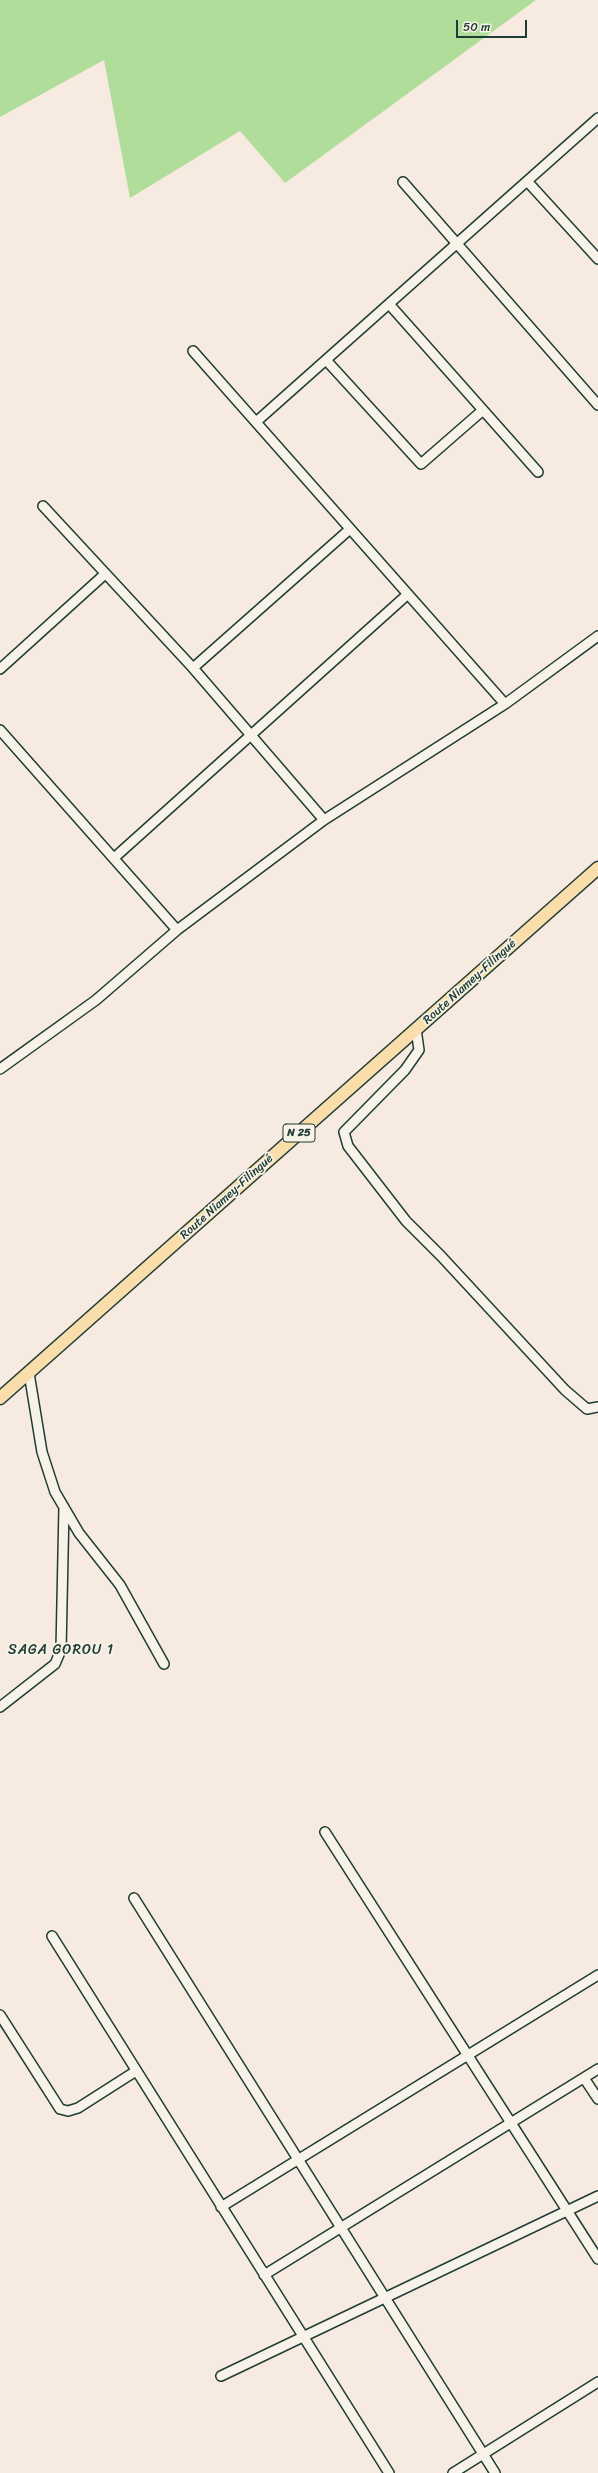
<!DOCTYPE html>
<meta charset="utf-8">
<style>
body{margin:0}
#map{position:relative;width:598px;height:2473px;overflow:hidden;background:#f7eae1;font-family:Sriracha,sans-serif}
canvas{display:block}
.scale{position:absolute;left:456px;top:20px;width:71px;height:18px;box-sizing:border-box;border:2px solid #1f3d34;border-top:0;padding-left:5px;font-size:12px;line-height:14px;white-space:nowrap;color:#1f3d34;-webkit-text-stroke:3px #f7f3e8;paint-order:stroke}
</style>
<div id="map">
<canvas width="598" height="2473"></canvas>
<div class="scale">50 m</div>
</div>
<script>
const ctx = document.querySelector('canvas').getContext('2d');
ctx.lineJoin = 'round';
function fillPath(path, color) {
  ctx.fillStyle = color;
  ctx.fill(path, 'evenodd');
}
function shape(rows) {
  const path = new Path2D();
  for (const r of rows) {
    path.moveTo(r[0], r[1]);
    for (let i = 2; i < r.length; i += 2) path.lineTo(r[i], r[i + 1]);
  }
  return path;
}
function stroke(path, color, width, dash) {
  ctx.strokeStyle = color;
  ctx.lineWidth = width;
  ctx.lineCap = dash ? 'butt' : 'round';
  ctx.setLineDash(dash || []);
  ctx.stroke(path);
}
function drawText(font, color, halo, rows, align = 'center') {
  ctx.font = font + ' Sriracha,sans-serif';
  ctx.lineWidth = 3.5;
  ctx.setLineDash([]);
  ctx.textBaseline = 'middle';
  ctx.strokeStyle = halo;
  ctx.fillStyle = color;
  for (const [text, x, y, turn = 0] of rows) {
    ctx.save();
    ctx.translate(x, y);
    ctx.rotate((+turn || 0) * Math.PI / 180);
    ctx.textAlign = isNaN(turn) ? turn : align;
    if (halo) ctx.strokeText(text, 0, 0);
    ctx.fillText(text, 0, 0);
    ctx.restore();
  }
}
fillPath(shape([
 [0,0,536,0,285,183,240,131,130,198,104,60,0,117]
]), '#b1dd9a');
const minor = shape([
 [527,181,598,259],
 [403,182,598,405],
 [389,304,538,472],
 [193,351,505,704],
 [326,360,421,464,483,410],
 [256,422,598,118],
 [43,506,193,668,324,820],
 [193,668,350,529],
 [0,669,105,574],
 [0,730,177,930],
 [114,858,408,594],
 [416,1029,419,1050,405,1070,344,1132,348,1146,406,1221,441,1256,565,1390,587,1409,598,1407],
 [0,1069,96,1000,177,930,324,820,505,704,598,636],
 [29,1373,42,1452,55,1492,79,1533,120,1585,164,1664],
 [0,1707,55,1664,61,1650,64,1507],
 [325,1832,598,2259],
 [134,1898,495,2473],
 [52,1936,389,2473],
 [0,2015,60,2109,68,2111,78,2108,136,2071],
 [584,2078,598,2099],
 [221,2207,598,1975],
 [264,2275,598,2069],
 [221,2376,598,2196],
 [453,2473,598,2382]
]);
const major = shape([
 [0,1398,598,868]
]);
stroke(minor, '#1f3d34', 12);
stroke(major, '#1f3d34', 15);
stroke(minor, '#f7f3e8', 9);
stroke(major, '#f9deab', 12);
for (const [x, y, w] of [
 [299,1133,32]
]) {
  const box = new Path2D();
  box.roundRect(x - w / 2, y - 9, w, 18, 3);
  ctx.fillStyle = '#f7f3e8';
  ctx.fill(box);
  stroke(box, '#1f3d34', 1);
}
drawText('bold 11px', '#1f3d34', null, [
 ["N 25",299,1133]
]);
drawText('12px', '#1f3d34', '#f7f3e8', [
 ["Route Niamey-Filingué",470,982,-42],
 ["Route Niamey-Filingué",227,1197,-42]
]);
ctx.letterSpacing = '1px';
drawText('14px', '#1f3d34', '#f7f3e8', [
 ["SAGA GOROU 1",61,1650]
]);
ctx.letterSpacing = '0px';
</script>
